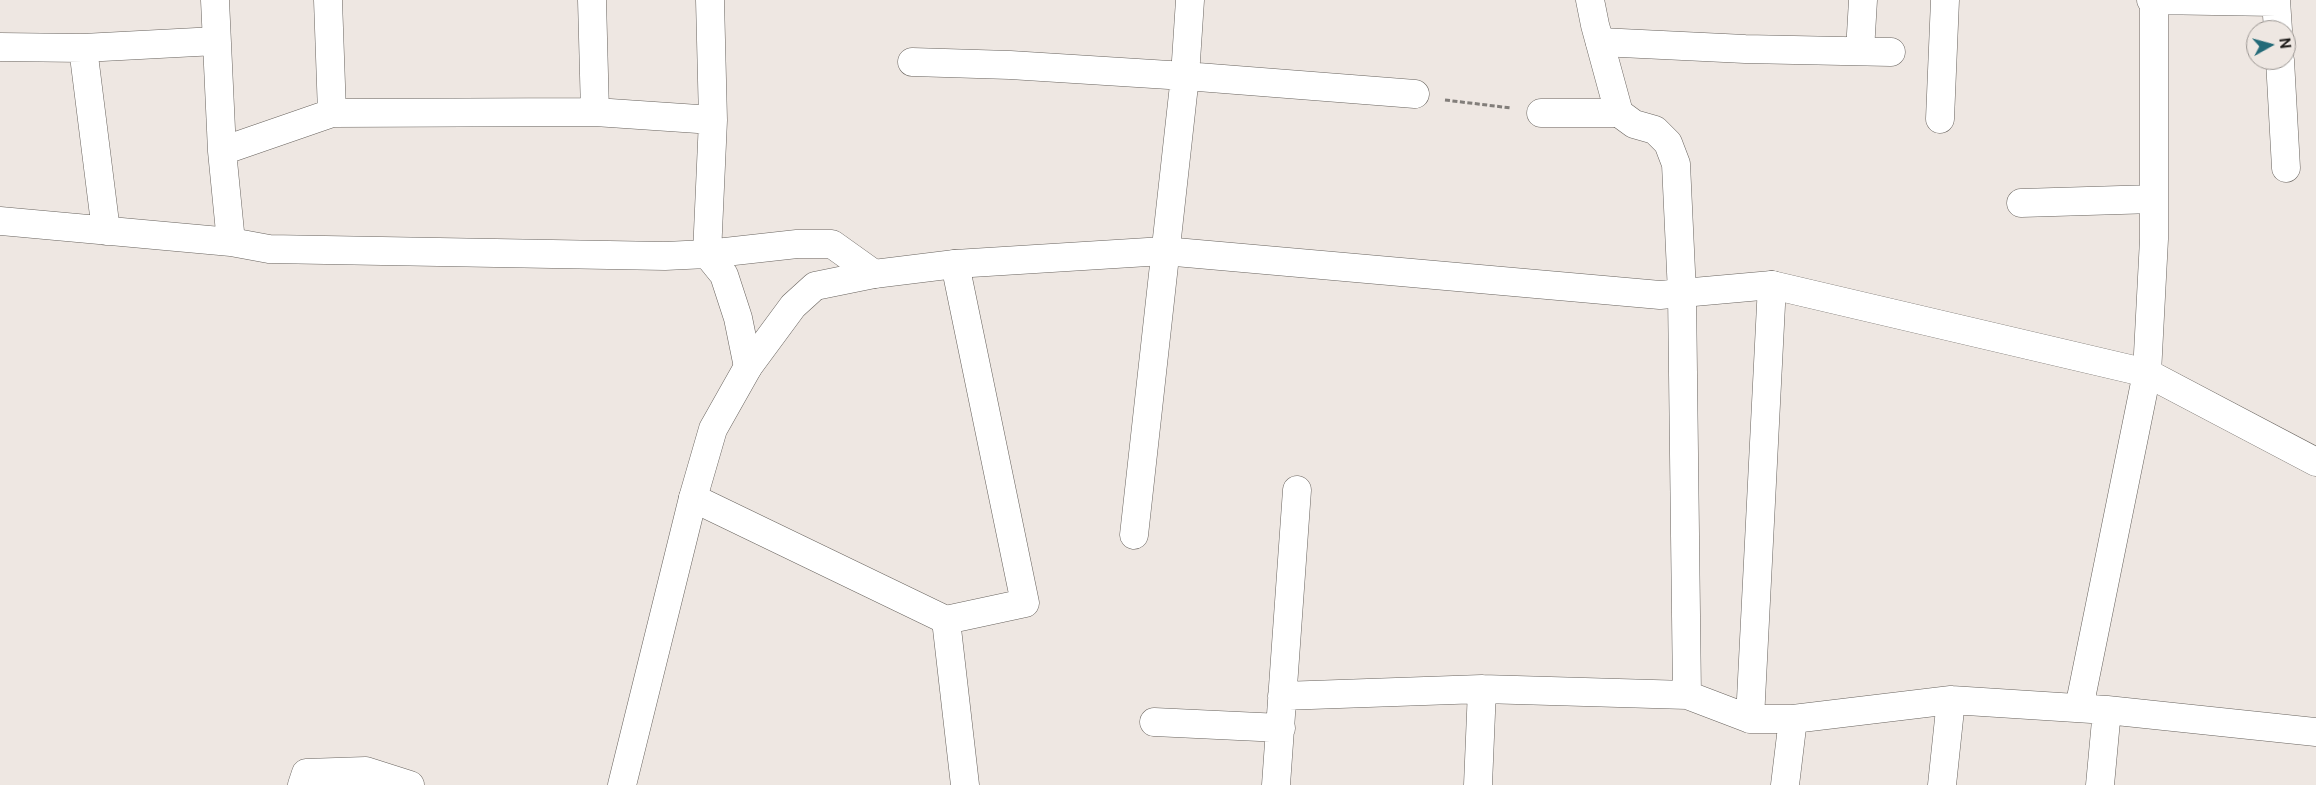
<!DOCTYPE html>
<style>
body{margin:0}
#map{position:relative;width:2316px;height:785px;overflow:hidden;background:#eee7e2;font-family:"Public Sans",sans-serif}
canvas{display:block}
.north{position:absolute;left:2246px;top:20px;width:50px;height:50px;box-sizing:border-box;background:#eee7e2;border:1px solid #9b9692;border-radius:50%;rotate:83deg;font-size:14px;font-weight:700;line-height:20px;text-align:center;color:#1e1c1a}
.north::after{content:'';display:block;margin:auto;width:18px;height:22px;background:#236a78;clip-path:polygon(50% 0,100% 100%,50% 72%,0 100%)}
</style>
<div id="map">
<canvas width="2316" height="785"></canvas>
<div class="north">N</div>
</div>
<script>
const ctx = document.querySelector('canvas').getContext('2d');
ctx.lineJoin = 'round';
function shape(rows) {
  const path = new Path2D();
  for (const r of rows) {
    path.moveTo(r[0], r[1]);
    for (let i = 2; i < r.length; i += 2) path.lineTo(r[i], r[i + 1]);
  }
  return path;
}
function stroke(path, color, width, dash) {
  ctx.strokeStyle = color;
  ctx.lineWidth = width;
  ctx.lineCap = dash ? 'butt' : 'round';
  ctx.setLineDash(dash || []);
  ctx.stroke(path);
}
const minor = shape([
 [215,0,222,151,231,242],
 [328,0,332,113],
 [592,0,595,112],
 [710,0,713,120,707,254,724,275,738,318,748,367],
 [2151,0,2276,2],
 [2276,0,2278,30],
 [1600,42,1745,49,1891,52],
 [0,47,83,48,216,41],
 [83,48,106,231],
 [1860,51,1863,0],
 [2280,60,2286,168],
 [912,62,1010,65,1185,76,1415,94],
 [1541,113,1619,113],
 [1940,119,1945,0],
 [222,151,332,113,595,112,713,120],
 [2021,203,2154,199],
 [0,221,231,242,269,249,665,256,707,254,797,244,832,244,874,274],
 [1682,293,1687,695],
 [693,498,946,620,965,785],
 [1134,535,1185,76,1190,0],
 [946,620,1025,603,955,264],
 [1282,696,1482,689,1687,695,1750,719,1793,719,1951,700,2107,710,2316,732],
 [2079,708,2147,373,2154,239,2154,0],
 [1750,719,1772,285],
 [1154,722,1281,728],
 [302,785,306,773,366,771,410,785],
 [1276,785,1297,490],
 [1478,785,1482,689],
 [1785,785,1793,719],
 [1942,785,1951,700],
 [2100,785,2107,710]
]);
const tertiary = shape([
 [1590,0,1595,25,1619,113,1634,124,1655,130,1668,143,1676,164,1682,293],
 [622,785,693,498,713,429,748,367,793,306,815,286,874,274,955,264,1164,251,1660,295,1772,285,2147,373,2316,462]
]);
stroke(minor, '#68635e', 29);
stroke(tertiary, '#68635e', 29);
stroke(shape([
 [1445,100,1511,108]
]), '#827e7a', 3, [5, 2.5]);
stroke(minor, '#fff', 28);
stroke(tertiary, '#fff', 28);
</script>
